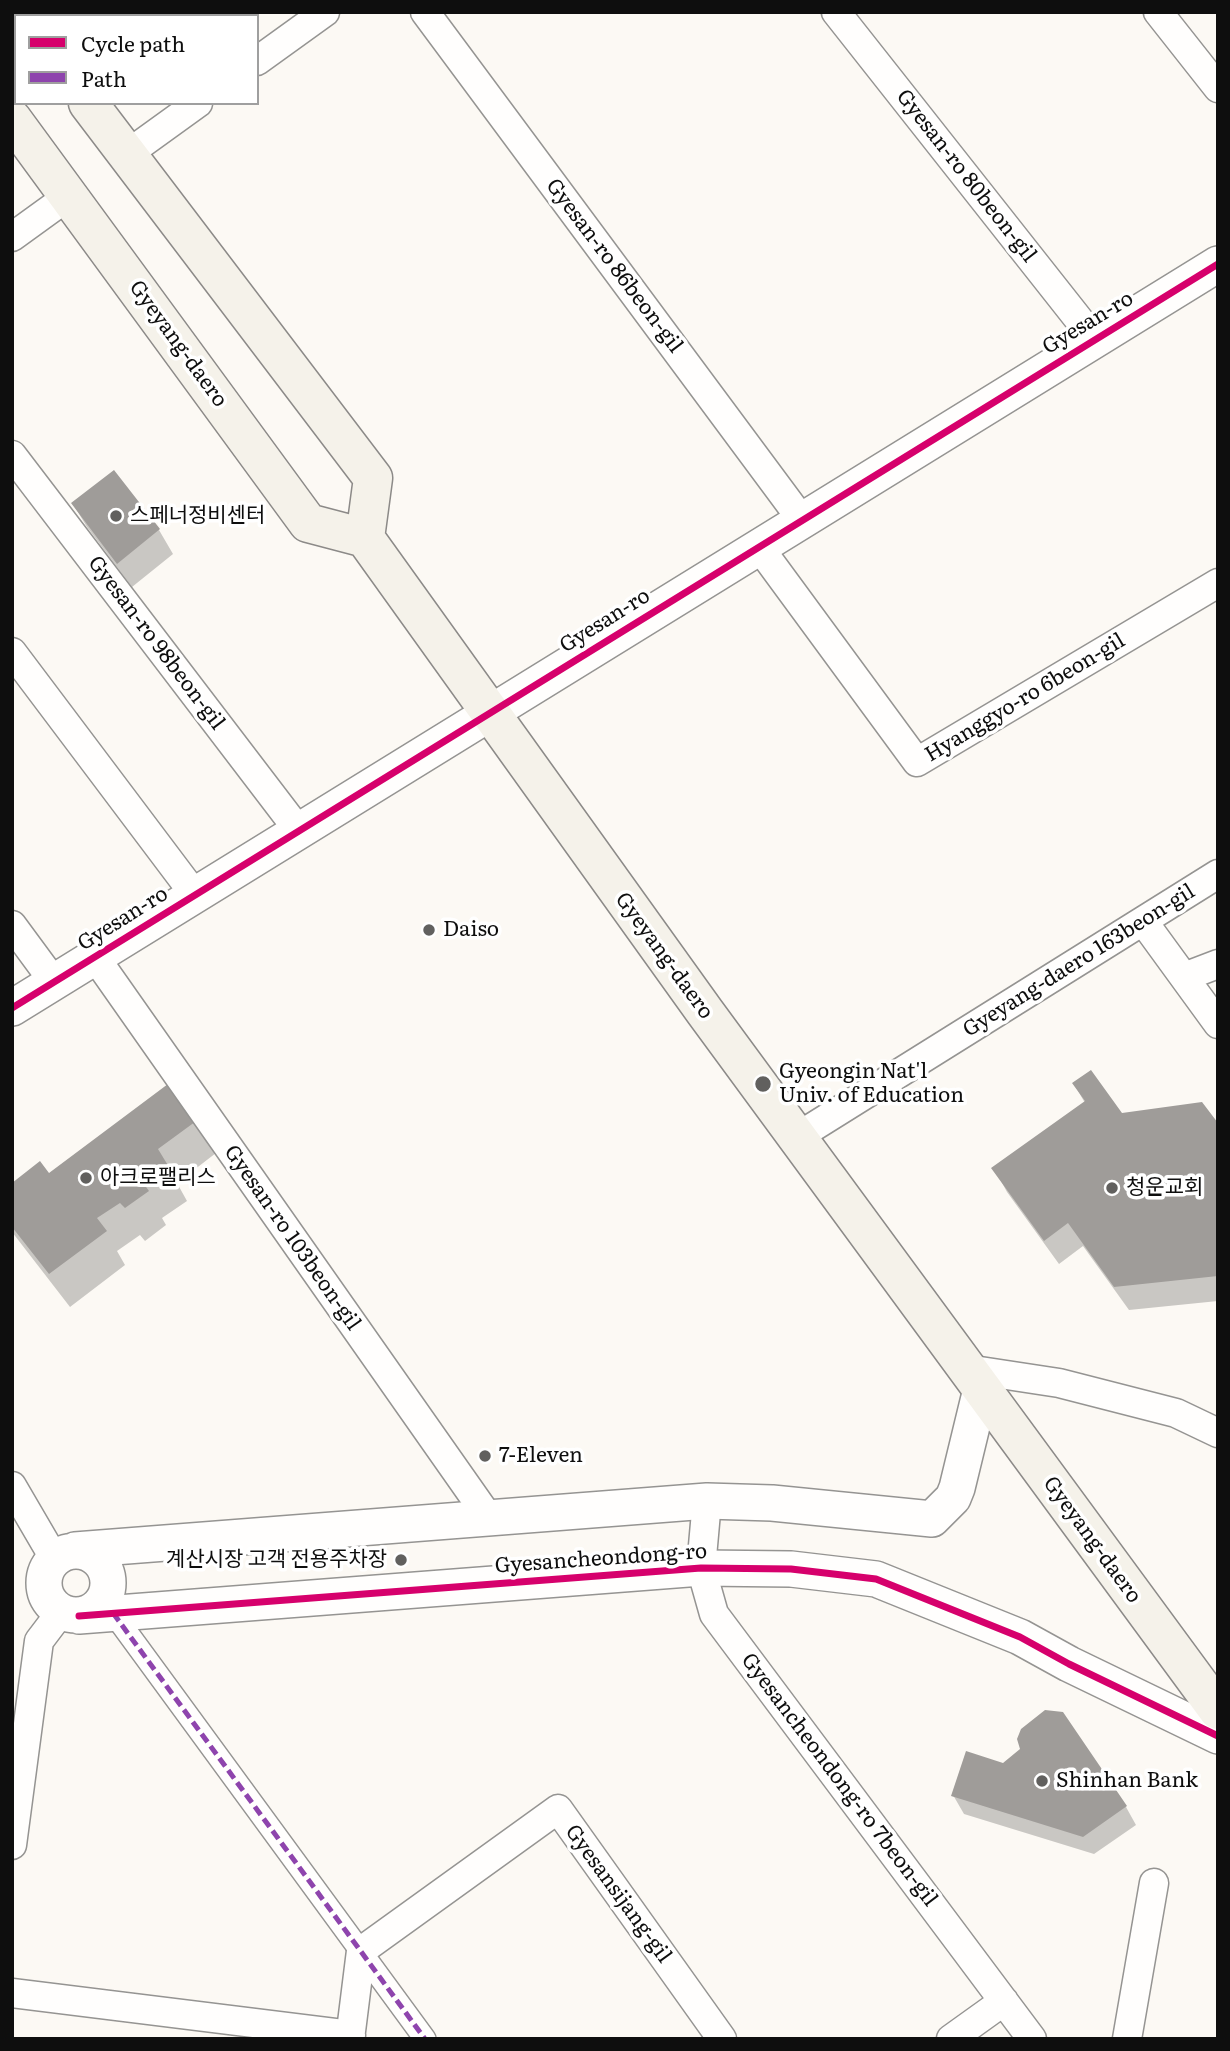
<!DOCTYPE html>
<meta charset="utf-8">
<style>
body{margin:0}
#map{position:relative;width:1230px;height:2051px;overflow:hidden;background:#fcf9f4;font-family:Literata,serif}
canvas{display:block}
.frame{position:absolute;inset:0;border:14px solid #0e0e0e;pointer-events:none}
.legend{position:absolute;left:14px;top:14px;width:245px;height:91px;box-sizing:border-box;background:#fff;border:2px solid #9f9f9f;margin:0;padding:9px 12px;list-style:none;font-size:21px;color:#0e0e0e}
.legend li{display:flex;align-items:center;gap:14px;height:35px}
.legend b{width:35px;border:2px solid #9f9f9f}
</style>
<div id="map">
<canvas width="1230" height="2051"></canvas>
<div class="frame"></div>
<ul class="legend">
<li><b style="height:9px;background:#d6006c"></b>Cycle path</li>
<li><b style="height:9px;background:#8e44ad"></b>Path</li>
</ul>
</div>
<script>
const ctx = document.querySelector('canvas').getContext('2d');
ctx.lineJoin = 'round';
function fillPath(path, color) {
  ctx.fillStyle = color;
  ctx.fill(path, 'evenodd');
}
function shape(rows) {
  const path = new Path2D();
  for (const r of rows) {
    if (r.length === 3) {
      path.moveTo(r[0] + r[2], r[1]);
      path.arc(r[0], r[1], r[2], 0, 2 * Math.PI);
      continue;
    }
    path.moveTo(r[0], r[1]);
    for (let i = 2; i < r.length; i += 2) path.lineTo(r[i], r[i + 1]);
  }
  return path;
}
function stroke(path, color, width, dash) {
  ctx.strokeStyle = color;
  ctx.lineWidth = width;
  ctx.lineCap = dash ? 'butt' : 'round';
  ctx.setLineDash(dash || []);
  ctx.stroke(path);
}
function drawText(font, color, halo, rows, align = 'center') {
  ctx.font = font + ' Literata,"Noto Sans KR",serif';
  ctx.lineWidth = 7;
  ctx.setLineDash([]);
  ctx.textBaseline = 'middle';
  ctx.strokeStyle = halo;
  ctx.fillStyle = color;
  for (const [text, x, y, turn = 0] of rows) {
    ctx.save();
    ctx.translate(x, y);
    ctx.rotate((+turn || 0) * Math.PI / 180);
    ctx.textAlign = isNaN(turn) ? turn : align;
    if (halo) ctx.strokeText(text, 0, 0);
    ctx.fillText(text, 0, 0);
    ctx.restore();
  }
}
fillPath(shape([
 [114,473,159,530,173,554,132,587,87,527,73,504],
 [172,1083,216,1153,177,1183,187,1201,162,1218,166,1225,145,1241,140,1235,117,1251,125,1265,70,1307,12,1232,12,1185,48,1175],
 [1074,1084,1121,1115,1218,1126,1218,1301,1129,1310,1083,1246,1059,1264,1007,1192,994,1168,1085,1103],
 [953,1795,1126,1807,1136,1825,1094,1854,964,1814]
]), '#0003');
fillPath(shape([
 [114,470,160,529,117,564,71,503],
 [1091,1070,1122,1113,1202,1102,1218,1123,1218,1276,1114,1287,1068,1223,1044,1241,991,1168,1085,1101,1072,1083],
 [172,1081,199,1119,158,1149,169,1167,144,1184,149,1191,125,1208,120,1203,97,1218,107,1231,49,1274,12,1227,12,1183,40,1161,49,1173],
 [1045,1710,1063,1712,1127,1806,1083,1837,951,1796,966,1751,1003,1763,1020,1749,1017,1739,1021,1729]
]), '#9f9c99');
const pedestrian = shape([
 [113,1613,425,2039]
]);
const minor = shape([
 [425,12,802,520],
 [836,12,1095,340],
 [1158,12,1218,88],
 [257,61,325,12],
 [126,155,198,103],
 [12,237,70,195],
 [12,455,299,831],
 [759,547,917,762,1218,583],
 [12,652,195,895],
 [1143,921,1218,1024],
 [12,925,54,982],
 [95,957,489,1518],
 [1184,977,1218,964],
 [797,1137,1218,874],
 [967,1369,1059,1383,1176,1413,1218,1433],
 [12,1486,54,1558],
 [707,1501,701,1568,714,1614,1032,2039],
 [12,1845,39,1641,61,1612],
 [12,1993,351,2035],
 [350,2039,361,1951,558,1809,722,2039],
 [951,2039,1004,2001],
 [1127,2039,1154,1883]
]);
const tertiary = shape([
 [12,1008,1218,264],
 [75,1550,707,1501,772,1503,932,1519,953,1498,957,1488,981,1389],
 [76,1583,32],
 [79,1616,701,1568,791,1569,876,1579,1020,1637,1069,1664,1218,1736]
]);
const secondary = shape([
 [22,12,24,16],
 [88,103,373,478,365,538],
 [12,119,308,523,365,538,705,1012,1218,1710]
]);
stroke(pedestrian, '#959492', 24);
stroke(minor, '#959492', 31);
stroke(tertiary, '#959492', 38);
stroke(secondary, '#8c8a88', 41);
stroke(pedestrian, '#fffefd', 21);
stroke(minor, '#fffefd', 28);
stroke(tertiary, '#fffefd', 35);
stroke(secondary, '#f5f2ea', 38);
stroke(shape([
 [113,1613,425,2039]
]), '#8e44ad', 5, [10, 5]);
stroke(shape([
 [12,1008,1218,264],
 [79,1616,701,1568,791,1569,876,1579,1020,1637,1069,1664,1218,1736]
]), '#d6006c', 7);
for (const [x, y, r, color] of [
 [116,516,7,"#61605e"],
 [429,930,7,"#61605e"],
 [763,1084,9,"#61605e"],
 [86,1178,7,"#61605e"],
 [1112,1188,7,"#61605e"],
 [485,1456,7,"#61605e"],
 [401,1560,7,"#61605e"],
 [1042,1781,7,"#61605e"]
]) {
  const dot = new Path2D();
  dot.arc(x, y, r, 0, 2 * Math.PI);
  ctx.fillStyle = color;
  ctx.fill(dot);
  stroke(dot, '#fff', 2.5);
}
drawText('21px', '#0e0e0e', '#fff', [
 ["Gyesan-ro 80beon-gil",966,176,52],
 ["Gyesan-ro 86beon-gil",614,266,53],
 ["Gyesan-ro",1088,323,-31],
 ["Gyeyang-daero",178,344,54],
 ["Gyesan-ro",605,621,-32],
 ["Gyesan-ro 98beon-gil",156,643,53],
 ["Hyanggyo-ro 6beon-gil",1025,698,-31],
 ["Gyesan-ro",123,919,-32],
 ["Gyeyang-daero",664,956,54],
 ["Gyeyang-daero 163beon-gil",1079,961,-32],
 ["Gyesan-ro 103beon-gil",292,1238,55],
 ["Gyeyang-daero",1092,1540,54],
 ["Gyesancheondong-ro",601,1559,-4],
 ["Gyesancheondong-ro 7beon-gil",839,1780,53],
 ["Gyesansijang-gil",618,1894,54]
]);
drawText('21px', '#0e0e0e', '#fff', [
 ["스페너정비센터",130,516],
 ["Daiso",443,930],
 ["Gyeongin Nat'l",779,1072],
 ["Univ. of Education",779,1096],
 ["아크로팰리스",100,1178],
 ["청운교회",1126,1188],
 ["7-Eleven",499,1456],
 ["계산시장 고객 전용주차장",387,1560,"right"],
 ["Shinhan Bank",1056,1781]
], 'left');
</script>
